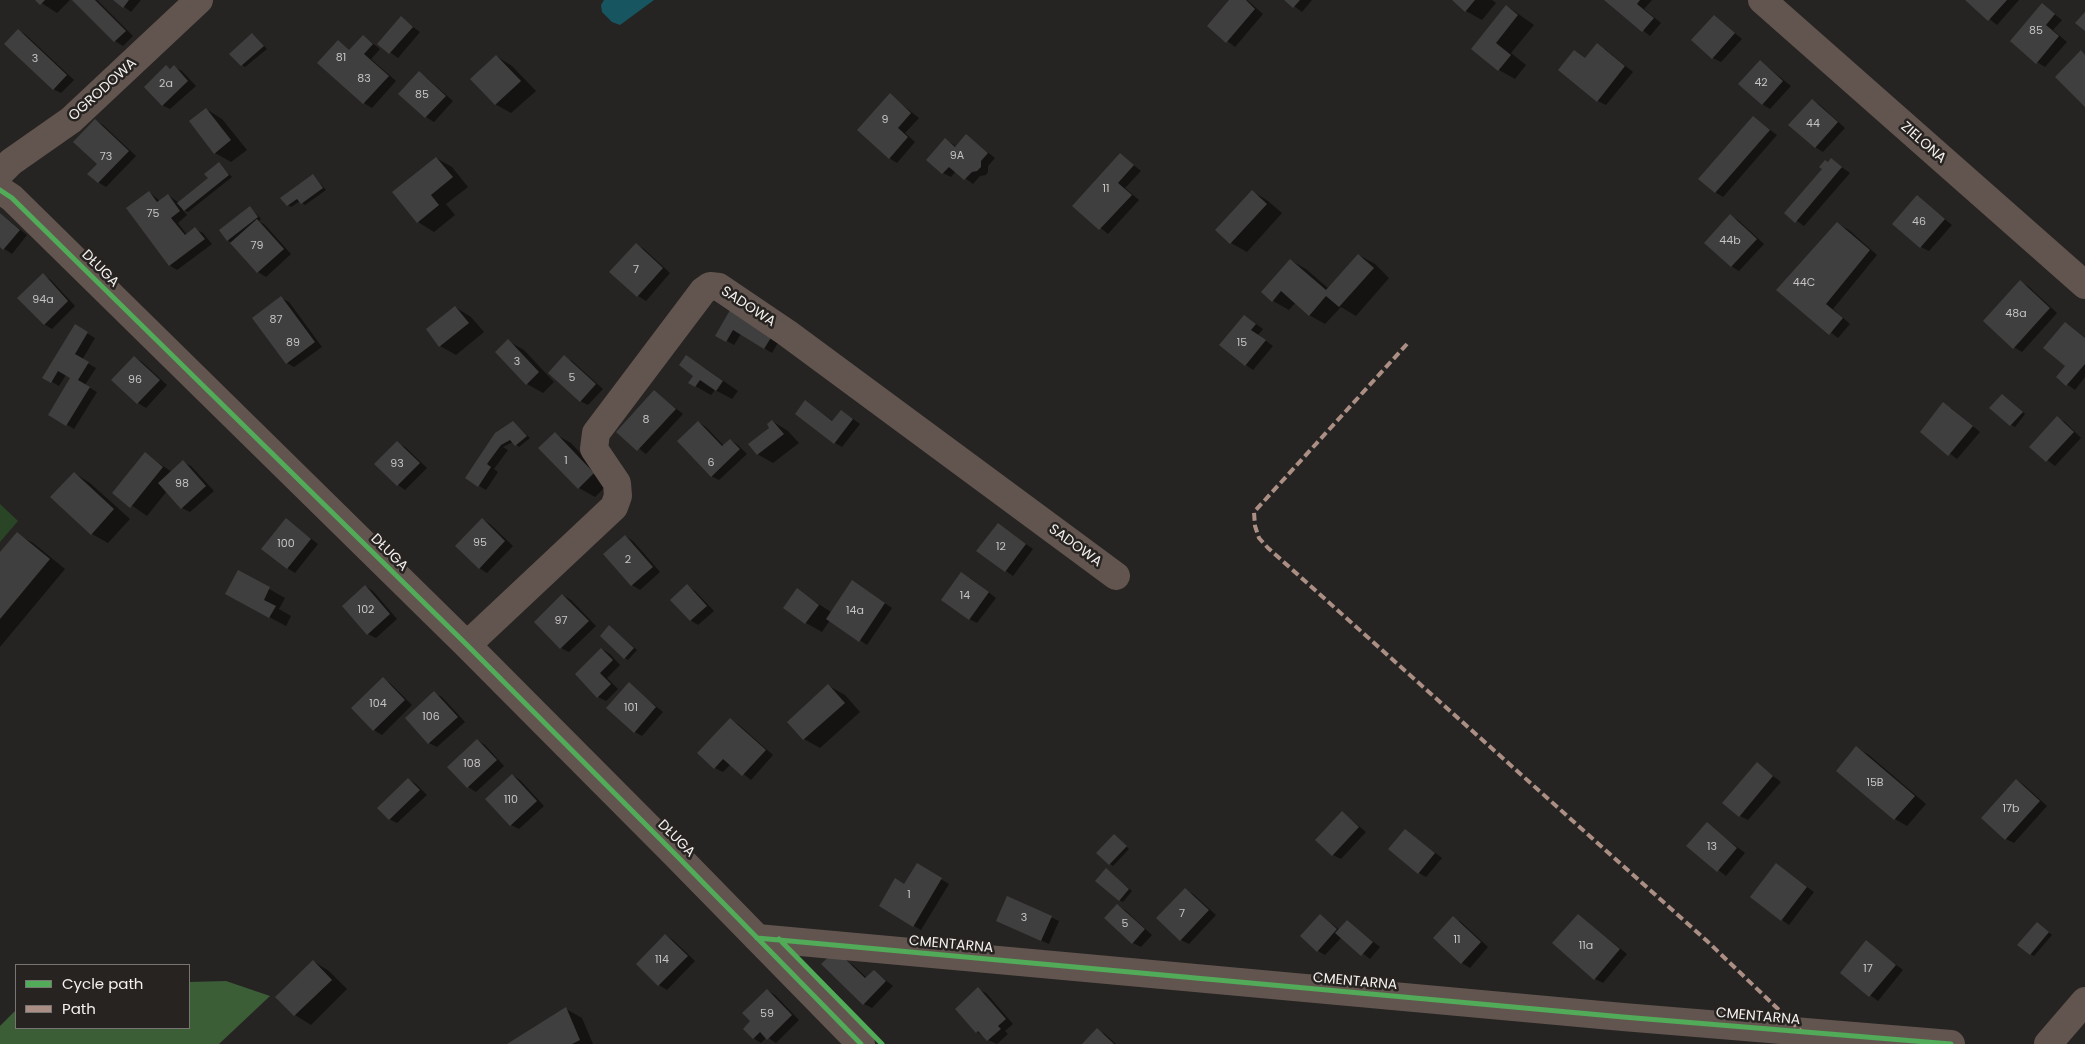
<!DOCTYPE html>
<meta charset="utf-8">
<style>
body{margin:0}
#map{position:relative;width:2085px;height:1044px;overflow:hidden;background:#262422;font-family:Poppins,sans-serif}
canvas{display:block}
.legend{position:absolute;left:15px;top:964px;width:175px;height:65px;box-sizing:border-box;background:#272321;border:1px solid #797573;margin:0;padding:6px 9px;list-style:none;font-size:15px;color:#f3f1ef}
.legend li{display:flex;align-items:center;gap:10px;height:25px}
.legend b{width:25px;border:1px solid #797573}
</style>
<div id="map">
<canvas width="2085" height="1044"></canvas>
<ul class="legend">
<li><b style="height:6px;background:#51ab58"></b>Cycle path</li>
<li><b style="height:6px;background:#ac8f84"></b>Path</li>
</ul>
</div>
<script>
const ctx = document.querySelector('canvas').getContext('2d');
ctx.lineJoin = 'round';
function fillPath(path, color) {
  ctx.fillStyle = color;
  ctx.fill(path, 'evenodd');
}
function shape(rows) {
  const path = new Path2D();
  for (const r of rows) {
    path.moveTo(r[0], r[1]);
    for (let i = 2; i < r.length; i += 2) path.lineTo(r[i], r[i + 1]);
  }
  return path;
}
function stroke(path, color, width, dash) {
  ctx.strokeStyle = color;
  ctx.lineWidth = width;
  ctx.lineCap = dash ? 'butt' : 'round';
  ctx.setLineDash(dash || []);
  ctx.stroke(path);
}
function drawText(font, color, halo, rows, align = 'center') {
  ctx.font = font + ' Poppins,sans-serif';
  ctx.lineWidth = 5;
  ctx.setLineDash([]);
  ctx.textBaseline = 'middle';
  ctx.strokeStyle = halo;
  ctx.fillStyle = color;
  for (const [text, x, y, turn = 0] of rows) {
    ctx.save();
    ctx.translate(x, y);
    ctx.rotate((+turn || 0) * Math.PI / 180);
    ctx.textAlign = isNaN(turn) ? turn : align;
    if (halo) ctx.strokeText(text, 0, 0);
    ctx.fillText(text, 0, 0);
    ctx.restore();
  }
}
fillPath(shape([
 [0,504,18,521,0,542]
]), '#2a4426');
fillPath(shape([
 [226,981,270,996,219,1044,0,1044,0,1026,16,1010,16,1028,189,1028,189,982]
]), '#3b5e37');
fillPath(shape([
 [604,0,654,0,620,25,612,22,602,12,601,5]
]), '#175660');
fillPath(shape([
 [37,0,70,0,57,13],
 [74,0,97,0,133,36,123,46,115,41],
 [115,0,141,0,131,12],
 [1231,0,1247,0,1263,14,1235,47,1208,26],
 [1286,0,1312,0,1302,12],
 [1454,0,1492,0,1496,3,1482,20,1466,11],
 [1606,0,1652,0,1644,9,1661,23,1650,36],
 [1966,0,2019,0,1997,25],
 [2043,5,2062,20,2053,30,2067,42,2045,67,2037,62],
 [1507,6,1534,25,1511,53,1526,65,1515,79,1499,70,1472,49],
 [1714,16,1742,39,1721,62,1713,58],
 [401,18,420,32,398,58,379,44],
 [18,30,26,35,74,80,61,93,53,89],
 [253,34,267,49,245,67,242,65],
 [363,36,380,49,371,59,396,81,372,108,364,103,319,63,338,42,350,51],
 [1605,49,1633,72,1606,105,1598,101,1586,59],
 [496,56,512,66,536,91,511,113,495,104],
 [1760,61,1791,86,1770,109,1762,104],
 [167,67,171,69,174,67,182,71,196,86,170,109,162,105],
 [419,73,427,78,453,101,434,122,426,117,400,94],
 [890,95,919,118,905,133,915,142,897,163,889,158],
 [1812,100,1820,105,1845,128,1823,152,1815,147],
 [206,109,222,119,247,150,231,162,215,153],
 [1753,117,1777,135,1723,197,1715,192],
 [95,120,103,125,136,156,106,187,98,182],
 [967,136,995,158,988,166,988,172,986,175,980,176,973,184,956,171,951,177,943,173,945,139,957,147],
 [1120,154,1141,171,1125,188,1139,200,1108,234,1074,206],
 [436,158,452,167,468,187,446,204,455,215,434,232,418,222],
 [1831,160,1850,173,1804,226,1786,213],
 [219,164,232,177,188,212,182,209,187,215,178,223,187,235,195,229,203,233,212,244,177,270,169,265,149,192,160,201,168,195,179,203,210,179],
 [313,175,326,190,305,205,300,201,291,207,288,205],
 [1252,191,1268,201,1282,213,1247,252,1231,243],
 [1917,197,1952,225,1929,251,1921,247],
 [250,207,261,219,259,221,265,225,291,254,266,277,258,272,228,240],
 [0,213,27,235,12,254,0,246],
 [1730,216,1738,220,1764,244,1739,271,1731,266],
 [1837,223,1849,230,1877,255,1833,309,1850,324,1838,338,1797,307],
 [636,244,644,249,670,273,646,301,638,296,611,272],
 [1359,255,1375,264,1389,278,1356,316,1341,307,1325,324,1309,315,1296,302,1289,310,1273,301,1290,260,1306,269,1329,289],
 [43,275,51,280,75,306,52,329,44,324],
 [2020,282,2028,286,2057,313,2022,352,2014,347],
 [281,298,289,302,322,347,294,367,287,363],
 [455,307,471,317,484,332,456,355,440,346],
 [734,307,782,336,772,353,741,334,734,345,717,335],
 [1245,316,1263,329,1258,335,1273,346,1253,370,1246,365],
 [2066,323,2085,338,2085,377,2075,390,2057,377,2066,366],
 [75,326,95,338,82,360,96,368,85,385,97,392,74,429,50,414,71,378,66,375,59,386,44,377],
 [508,341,524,350,554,382,543,393,527,384],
 [134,357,142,362,167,385,146,408,138,403,113,380],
 [564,357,572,361,603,389,588,405,580,401],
 [702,366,738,391,732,399,715,390,711,395,695,386],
 [654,391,683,414,646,454,618,432],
 [2005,397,2025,414,2015,427,2011,425],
 [806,402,833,421,849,416,860,424,842,447,835,443],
 [1951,408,1980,432,1957,459,1922,432],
 [2057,418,2065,422,2081,438,2055,466,2031,447],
 [772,421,788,431,799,443,773,463,757,454],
 [513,422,530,438,519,447,513,442,503,447,508,450,494,469,498,472,486,490,466,478],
 [698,422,706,427,724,446,730,440,738,445,747,454,719,480,711,476],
 [555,434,571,443,609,483,595,497,579,488],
 [397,443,405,447,427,468,405,490,398,485],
 [145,454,172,472,183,462,191,466,214,491,190,512,182,508,167,491,147,516,114,493],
 [74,473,90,483,130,519,108,543,92,534],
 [482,519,490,524,513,546,487,573,479,568],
 [286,520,318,544,295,573,287,568],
 [998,524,1033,549,1013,576,978,551],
 [17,534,33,543,65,569,0,647,0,554],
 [625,536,633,541,660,572,640,590,632,585,604,554],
 [239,572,285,598,279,609,291,616,286,626,243,603],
 [970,578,996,598,977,623,969,619],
 [365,586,373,591,397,619,376,638,368,634],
 [687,586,695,591,714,611,698,625,690,620],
 [860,586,892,608,867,645,830,620,822,632,806,623,797,590,831,612],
 [563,595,571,600,596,626,569,652,561,648],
 [613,629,637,650,628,660,625,658],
 [602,649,610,654,620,665,607,678,618,689,606,701,598,697],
 [383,679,391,684,412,705,382,735,374,730],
 [629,684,663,712,642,736,635,732],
 [829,686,845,695,860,712,820,748,804,739],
 [434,693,442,697,465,722,437,747,429,743],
 [730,719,738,724,773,755,751,780,731,764,723,772,715,768],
 [477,740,485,745,504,766,476,792,468,787,449,767],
 [1857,748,1869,755,1926,804,1907,826,1895,819,1837,771],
 [1757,764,1781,782,1748,820,1740,816],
 [512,775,520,780,544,806,519,829,511,825],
 [408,779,416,784,427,795,397,823,389,819],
 [2017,780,2024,785,2047,806,2014,843,2006,839],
 [1342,812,1366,832,1341,859,1333,855],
 [1707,824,1745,853,1726,876,1688,846],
 [1405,830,1442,858,1426,877,1419,873],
 [1117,837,1129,849,1113,866,1110,864],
 [1776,864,1814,892,1789,925,1782,920],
 [917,865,949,884,921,930,880,906,905,885],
 [1109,872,1132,891,1123,902,1119,900],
 [1185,890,1193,894,1216,915,1189,944,1181,940,1158,918],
 [1008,897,1059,921,1049,944,1006,925],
 [1117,905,1125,910,1152,935,1141,947,1133,943],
 [1320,915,1340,930,1347,921,1380,947,1370,959,1342,937,1325,955,1318,951],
 [1578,915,1627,954,1603,983,1595,979],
 [1453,918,1461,922,1488,947,1470,968,1462,963,1435,938],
 [2041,926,2052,935,2034,956,2030,954],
 [665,935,673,940,695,961,667,990,659,985,638,964],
 [1866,942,1903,970,1878,1001,1841,973],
 [845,960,853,965,867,978,874,971,893,986,872,1008,864,1004],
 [313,961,329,971,347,989,311,1025,295,1015,277,997],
 [978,989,986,993,1013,1024,1005,1031,1008,1034,997,1044,988,1040,977,1032],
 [767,990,775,995,799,1020,776,1043,767,1037,761,1043,753,1038,751,1021],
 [566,1009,582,1018,593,1044,509,1044],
 [1097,1030,1105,1034,1116,1044,1084,1044]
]), '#0007');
fillPath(shape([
 [35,0,45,0,40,5],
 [72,0,95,0,126,31,114,42],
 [113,0,129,0,123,8],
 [1229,0,1246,0,1255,9,1226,43,1207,26],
 [1284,0,1300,0,1293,8],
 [1452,0,1475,0,1465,12],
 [1604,0,1640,0,1637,4,1654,18,1642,32],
 [1965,0,2007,0,1988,21],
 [2042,3,2055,14,2046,25,2059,36,2036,64,2010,41],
 [1506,5,1518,15,1496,43,1511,55,1498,71,1471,49],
 [2085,12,2085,31,2075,23],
 [1714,15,1735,33,1712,59,1691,40],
 [401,16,413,27,389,54,377,44],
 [18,29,67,75,53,90,4,44],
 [252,33,264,46,241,66,229,54],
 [363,35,373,44,364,54,389,76,363,104,317,63,338,40,349,50],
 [1597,43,1625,66,1597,102,1558,70,1574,50,1585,58],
 [2081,50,2085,55,2085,107,2055,77],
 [496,55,521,81,495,105,470,79],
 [1760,60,1783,81,1762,105,1738,84],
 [166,65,170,69,174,65,188,81,162,106,144,87],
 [419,71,446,96,425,118,398,94],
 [890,93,911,113,898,128,908,137,889,159,857,130],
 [1812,99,1838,122,1815,148,1788,125],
 [206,108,231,140,214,154,189,121],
 [1753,116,1770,130,1715,193,1698,179],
 [95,119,129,151,98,183,87,174,97,164,73,142],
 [966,134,988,153,981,161,981,167,977,171,972,172,964,180,949,167,942,174,926,160,945,138,955,147],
 [1120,153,1134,165,1118,183,1132,195,1099,230,1072,206],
 [436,157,453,177,431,195,439,205,417,223,392,192],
 [1831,158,1842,167,1795,223,1784,213,1822,169,1819,167,1825,160,1828,162],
 [219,162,229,175,184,211,177,203,208,178,204,174],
 [313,174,323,188,301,204,297,199,287,206,280,198],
 [1252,190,1267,204,1230,244,1215,230],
 [149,191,157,202,168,194,180,211,171,218,185,235,195,227,205,239,169,266,126,208],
 [1917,195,1945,219,1920,248,1892,224],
 [250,206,258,217,227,241,219,230],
 [0,213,20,230,3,250,0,247],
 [1730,214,1757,239,1731,267,1704,243],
 [257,219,284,249,257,273,230,243],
 [1837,222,1870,250,1826,304,1843,318,1829,335,1776,290],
 [636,243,663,268,637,297,609,272],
 [1358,254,1374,268,1339,307,1326,296,1309,316,1281,291,1272,302,1261,292,1290,259,1326,290],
 [43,273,68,301,44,325,17,298],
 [2020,280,2050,308,2013,349,1983,321],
 [281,296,315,342,286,364,252,318],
 [733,305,775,331,764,349,733,330,726,342,715,336],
 [455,306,469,323,439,347,426,329],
 [1244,315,1256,324,1251,330,1266,340,1245,366,1219,345],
 [2065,322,2085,338,2085,364,2066,386,2056,377,2065,366,2043,348],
 [75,324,88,332,75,354,89,362,78,380,90,387,66,426,48,415,70,378,58,371,51,383,42,378],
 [508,339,539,372,526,385,495,352],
 [564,355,596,384,580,402,548,373],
 [686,355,723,381,716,391,700,380,695,387,688,383,693,376,679,365],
 [134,356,160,380,137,404,111,380],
 [654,390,676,409,637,451,616,432],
 [2002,394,2023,412,2010,426,1989,408],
 [805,400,832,421,841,410,853,419,834,444,795,414],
 [1943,402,1973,426,1948,456,1920,432],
 [2057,416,2074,432,2046,462,2029,447],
 [772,420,784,434,757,455,748,444,769,428,767,424],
 [513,421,527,436,515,446,510,440,501,445,487,464,491,467,478,487,465,478,495,433],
 [698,421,722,446,730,439,740,449,711,477,677,441],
 [555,432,594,473,578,489,538,448],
 [397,441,420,463,397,486,374,464],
 [145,452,163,467,130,508,112,493],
 [183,460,206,486,181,509,158,483],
 [74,472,114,509,91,535,50,497],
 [286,518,311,539,287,569,261,549],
 [482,518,505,541,479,569,455,546],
 [998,523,1026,544,1005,572,976,551],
 [17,532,50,559,0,619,0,552],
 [625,535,653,567,631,586,603,554],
 [238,570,270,587,264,600,276,606,269,618,225,594],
 [961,572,989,592,969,620,941,600],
 [852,580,885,603,859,642,826,619],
 [687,584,707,606,690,621,670,600],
 [365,585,390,614,367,635,342,606],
 [797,588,819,605,805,624,783,608],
 [562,594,589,621,560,649,534,622],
 [609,625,634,648,624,659,600,636],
 [601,648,613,660,600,673,611,684,597,698,575,674],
 [383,677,405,700,373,731,351,708],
 [629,682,656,707,634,733,606,708],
 [828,684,845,703,803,740,787,722],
 [434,691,458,717,428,744,405,718],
 [730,718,766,750,742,776,723,759,714,769,697,753],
 [477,739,497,760,467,788,447,767],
 [1856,746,1915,796,1894,820,1836,771],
 [1757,762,1773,776,1739,817,1722,803],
 [512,774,537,801,510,826,485,799],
 [408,778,420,790,389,820,377,808],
 [2016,779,2040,801,2005,840,1981,818],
 [1342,811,1359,827,1332,856,1315,840],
 [1707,822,1737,848,1717,872,1686,846],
 [1405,829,1435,853,1418,874,1388,849],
 [1114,834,1127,846,1109,865,1096,853],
 [917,863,942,878,913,927,879,906,895,878,904,884],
 [1776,863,1807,887,1781,921,1750,897],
 [1106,868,1129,889,1119,901,1095,881],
 [1185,888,1209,910,1180,941,1156,918],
 [1007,896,1052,916,1041,941,996,921],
 [1117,904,1145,929,1132,944,1104,918],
 [1320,914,1337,929,1317,952,1300,936],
 [1578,914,1620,949,1594,980,1552,943],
 [1453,916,1481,942,1461,964,1433,938],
 [1347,920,1373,942,1361,956,1335,933],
 [2037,922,2049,932,2030,955,2017,945],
 [665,934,688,956,658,986,636,964],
 [1866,940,1896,965,1869,997,1840,973],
 [833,953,845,959,865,978,874,970,886,981,863,1005,821,964],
 [313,960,332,980,294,1016,275,997],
 [978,987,1006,1019,998,1026,1001,1029,987,1041,978,1031,976,1033,955,1009],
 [767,989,792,1015,767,1040,760,1032,753,1039,743,1029,750,1021,742,1013],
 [566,1007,580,1040,572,1044,507,1044],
 [1097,1028,1114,1044,1082,1044]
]), '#403f3f');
stroke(shape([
 [1762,0,2085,285],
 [0,173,11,162,71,120,199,0],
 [0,190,12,198,467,645,676,855,861,1044],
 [467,645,614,507,618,496,617,483,594,449,596,433,703,291,710,286,719,287,787,333,1116,576],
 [757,938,1623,1017,1951,1044],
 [2048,1044,2085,1001]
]), '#62554f', 28);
stroke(shape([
 [1407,344,1254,512,1255,526,1259,538,1268,548,1707,941,1801,1031]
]), '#ac8f84', 4, [8, 4]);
stroke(shape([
 [0,190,12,198,467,645,676,855,861,1044],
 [757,938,1623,1017,1951,1044],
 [779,939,882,1044]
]), '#51ab58', 5);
drawText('11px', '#c6c4c3', null, [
 ["85",2036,31],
 ["81",341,58],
 ["3",35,59],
 ["83",364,79],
 ["42",1761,83],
 ["2a",166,84],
 ["85",422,95],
 ["9",885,120],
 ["44",1813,124],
 ["9A",957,156],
 ["73",106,157],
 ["11",1106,189],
 ["75",153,214],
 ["46",1919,222],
 ["44b",1730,241],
 ["79",257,246],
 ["7",636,270],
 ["44C",1804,283],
 ["94a",43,300],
 ["48a",2016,314],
 ["87",276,320],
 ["89",293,343],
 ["15",1242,343],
 ["3",517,362],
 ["5",572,378],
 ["96",135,380],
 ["8",646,420],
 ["1",566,461],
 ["6",711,463],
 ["93",397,464],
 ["98",182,484],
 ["95",480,543],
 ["100",286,544],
 ["12",1001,547],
 ["2",628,560],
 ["14",965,596],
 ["102",366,610],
 ["14a",855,611],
 ["97",561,621],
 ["104",378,704],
 ["101",631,708],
 ["106",431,717],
 ["108",472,764],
 ["15B",1875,783],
 ["110",511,800],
 ["17b",2011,809],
 ["13",1712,847],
 ["1",909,895],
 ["7",1182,914],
 ["3",1024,918],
 ["5",1125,924],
 ["11",1457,940],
 ["11a",1586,946],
 ["114",662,960],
 ["17",1868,969],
 ["59",767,1014]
]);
drawText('14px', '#f3f1ef', '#272321', [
 ["OGRODOWA",103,90,-42],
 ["ZIELONA",1923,143,41],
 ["DŁUGA",100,269,45],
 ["SADOWA",748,307,33],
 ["SADOWA",1075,546,36],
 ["DŁUGA",389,553,45],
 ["DŁUGA",676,839,45],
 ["CMENTARNA",951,945,5],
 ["CMENTARNA",1355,982,5],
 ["CMENTARNA",1758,1017,5]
]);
</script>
